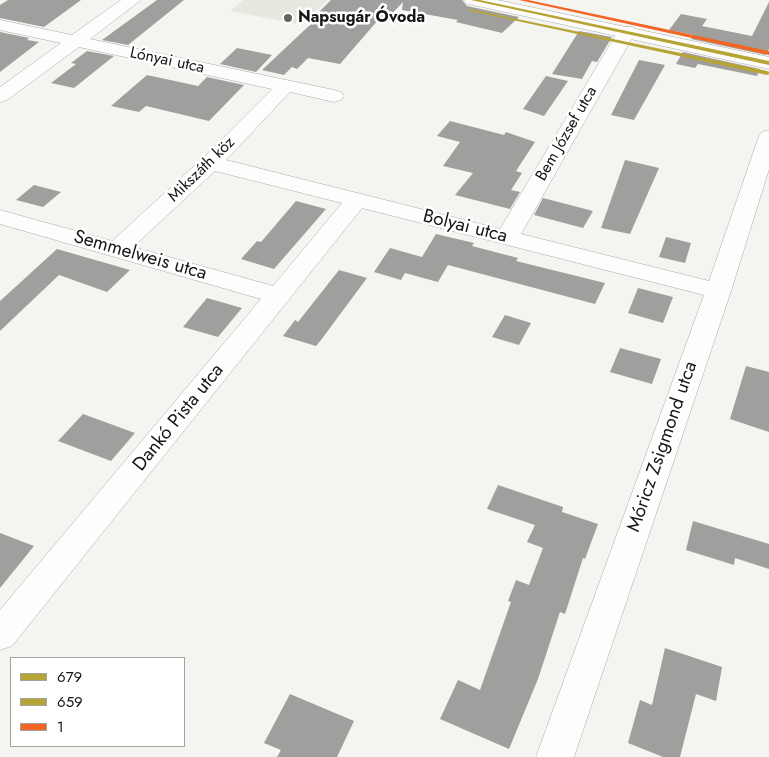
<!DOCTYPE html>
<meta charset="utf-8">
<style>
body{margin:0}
#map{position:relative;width:769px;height:757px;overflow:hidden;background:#f4f4f1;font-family:Jost,sans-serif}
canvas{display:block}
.legend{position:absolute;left:10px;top:657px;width:175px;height:90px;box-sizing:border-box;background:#fff;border:1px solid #a2a2a1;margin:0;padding:6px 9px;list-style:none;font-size:15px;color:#161614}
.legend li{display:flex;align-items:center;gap:10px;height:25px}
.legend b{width:25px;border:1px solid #a2a2a1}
</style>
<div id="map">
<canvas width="769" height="757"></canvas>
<ul class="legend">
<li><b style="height:6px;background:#b6a435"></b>679</li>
<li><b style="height:6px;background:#b6a435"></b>659</li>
<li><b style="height:6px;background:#f26522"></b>1</li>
</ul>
</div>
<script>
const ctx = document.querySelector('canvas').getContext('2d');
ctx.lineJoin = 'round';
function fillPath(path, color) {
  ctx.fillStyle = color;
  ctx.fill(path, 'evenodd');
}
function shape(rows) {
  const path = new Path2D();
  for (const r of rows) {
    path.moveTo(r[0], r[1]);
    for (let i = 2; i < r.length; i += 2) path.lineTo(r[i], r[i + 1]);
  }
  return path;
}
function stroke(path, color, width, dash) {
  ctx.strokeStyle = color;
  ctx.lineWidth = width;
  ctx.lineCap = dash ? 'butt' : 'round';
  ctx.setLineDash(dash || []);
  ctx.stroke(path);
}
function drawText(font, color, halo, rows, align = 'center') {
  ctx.font = font + ' Jost,sans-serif';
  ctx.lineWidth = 5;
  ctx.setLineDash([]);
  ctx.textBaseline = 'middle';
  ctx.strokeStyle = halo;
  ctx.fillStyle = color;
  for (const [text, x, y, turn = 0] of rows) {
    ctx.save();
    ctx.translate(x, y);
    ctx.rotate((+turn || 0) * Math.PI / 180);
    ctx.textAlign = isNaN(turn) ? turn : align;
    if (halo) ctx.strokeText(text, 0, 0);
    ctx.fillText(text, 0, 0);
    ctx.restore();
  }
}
fillPath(shape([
 [243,0,327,0,302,25,230,11]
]), '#e8e7e0');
fillPath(shape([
 [8,0,81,0,44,27,0,18,0,5],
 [157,0,184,0,128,45,102,40],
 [331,0,462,0,467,6,519,17,502,33,456,22,458,20,402,10,403,2,386,20,379,19,340,64,308,58,297,69,292,67,284,75,262,70,313,22,310,21],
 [769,2,769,49,766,55,691,39,694,35,669,30,681,14,707,19,702,26,752,36],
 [579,31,612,37,597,62,592,61,582,79,552,74],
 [0,32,29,38,27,40,39,42,0,72],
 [237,48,272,55,256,72,220,64],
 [87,51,114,56,74,88,51,83,76,64,71,63],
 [683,52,760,69,757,76,698,64,695,68,676,64],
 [639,60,665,65,634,120,611,115],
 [147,75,198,86,207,77,244,85,209,121,146,106,139,112,111,106],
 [546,76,568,81,544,116,523,109],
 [450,121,504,135,506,132,535,142,516,171,522,173,511,190,520,192,510,209,455,195,473,173,443,166,460,142,437,136],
 [625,160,659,168,630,234,601,228],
 [34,185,61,192,43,207,16,200],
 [543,198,593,211,583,228,534,215],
 [296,201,326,209,274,269,241,259,257,241,261,242],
 [436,234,474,243,472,246,518,258,516,261,605,283,595,304,448,265,438,282,405,273,401,280,374,272,390,248,422,257],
 [666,237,691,243,685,263,659,257],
 [57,249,130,270,107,292,59,275,0,331,0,301],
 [339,270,367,278,321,340,316,346,283,336,295,320,298,322],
 [638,288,673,297,663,323,628,313],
 [207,298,242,308,218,337,183,327],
 [505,315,531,323,519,345,492,337],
 [620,348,661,359,652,384,610,372],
 [746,366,769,372,769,432,730,419],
 [83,414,135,433,111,461,58,441],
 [498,485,563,507,562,512,598,524,585,559,583,558,565,614,560,612,538,679,509,749,440,719,458,680,480,690,511,602,508,601,516,580,529,585,543,548,527,542,535,525,487,509],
 [693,521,769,544,769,569,735,558,734,565,686,550],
 [0,533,34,546,0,588],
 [665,648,722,667,716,701,696,694,680,757,663,757,628,743,640,700,652,705],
 [290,694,354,721,337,757,277,757,281,750,264,743]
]), '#a09f9d');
const street = shape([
 [121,0,141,0,90,39,334,90,341,92,344,96,341,100,334,102,290,92,226,160,500,229,618,31,621,27,633,27,636,31,521,234,709,281,759,136,762,132,769,130,769,169,731,291,574,757,536,757,704,295,362,208,12,646,0,650,0,610,261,299,0,224,0,210,112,241,203,158,272,89,79,47,7,100,0,102,0,87,61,43,0,30,0,20,72,35,121,0],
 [215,171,342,203,273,286,133,247,215,171]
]);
const secondary = shape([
 [464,0,497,0,769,57,769,69,473,5,467,4,464,0]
]);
stroke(street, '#a9a9a6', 1);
stroke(secondary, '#a9a9a6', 1);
fillPath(street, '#fdfdfd');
fillPath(secondary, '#fdfdfd');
fillPath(shape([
 [471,0,480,0,769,61,769,65,471,0]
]), '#b6a435');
fillPath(shape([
 [469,9,767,71,769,72,769,74,767,75,471,11,469,11,469,9]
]), '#b6a435');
fillPath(shape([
 [519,0,528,0,769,51,769,55,519,0]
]), '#f26522');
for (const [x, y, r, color] of [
 [288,18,5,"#646461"]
]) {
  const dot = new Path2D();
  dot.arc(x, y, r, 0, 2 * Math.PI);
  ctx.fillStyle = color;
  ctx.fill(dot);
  stroke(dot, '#fff', 2);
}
drawText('bold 16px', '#161614', '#fff', [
 ["Napsugár Óvoda",298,18]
], 'left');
drawText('16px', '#161614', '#fff', [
 ["Lónyai utca",167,61,12],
 ["Bem József utca",567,134,-60],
 ["Mikszáth köz",202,170,-44]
]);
drawText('19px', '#161614', '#fff', [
 ["Bolyai utca",465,227,14],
 ["Semmelweis utca",140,256,16],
 ["Dankó Pista utca",179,418,-51],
 ["Móricz Zsigmond utca",663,447,-71]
]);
</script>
